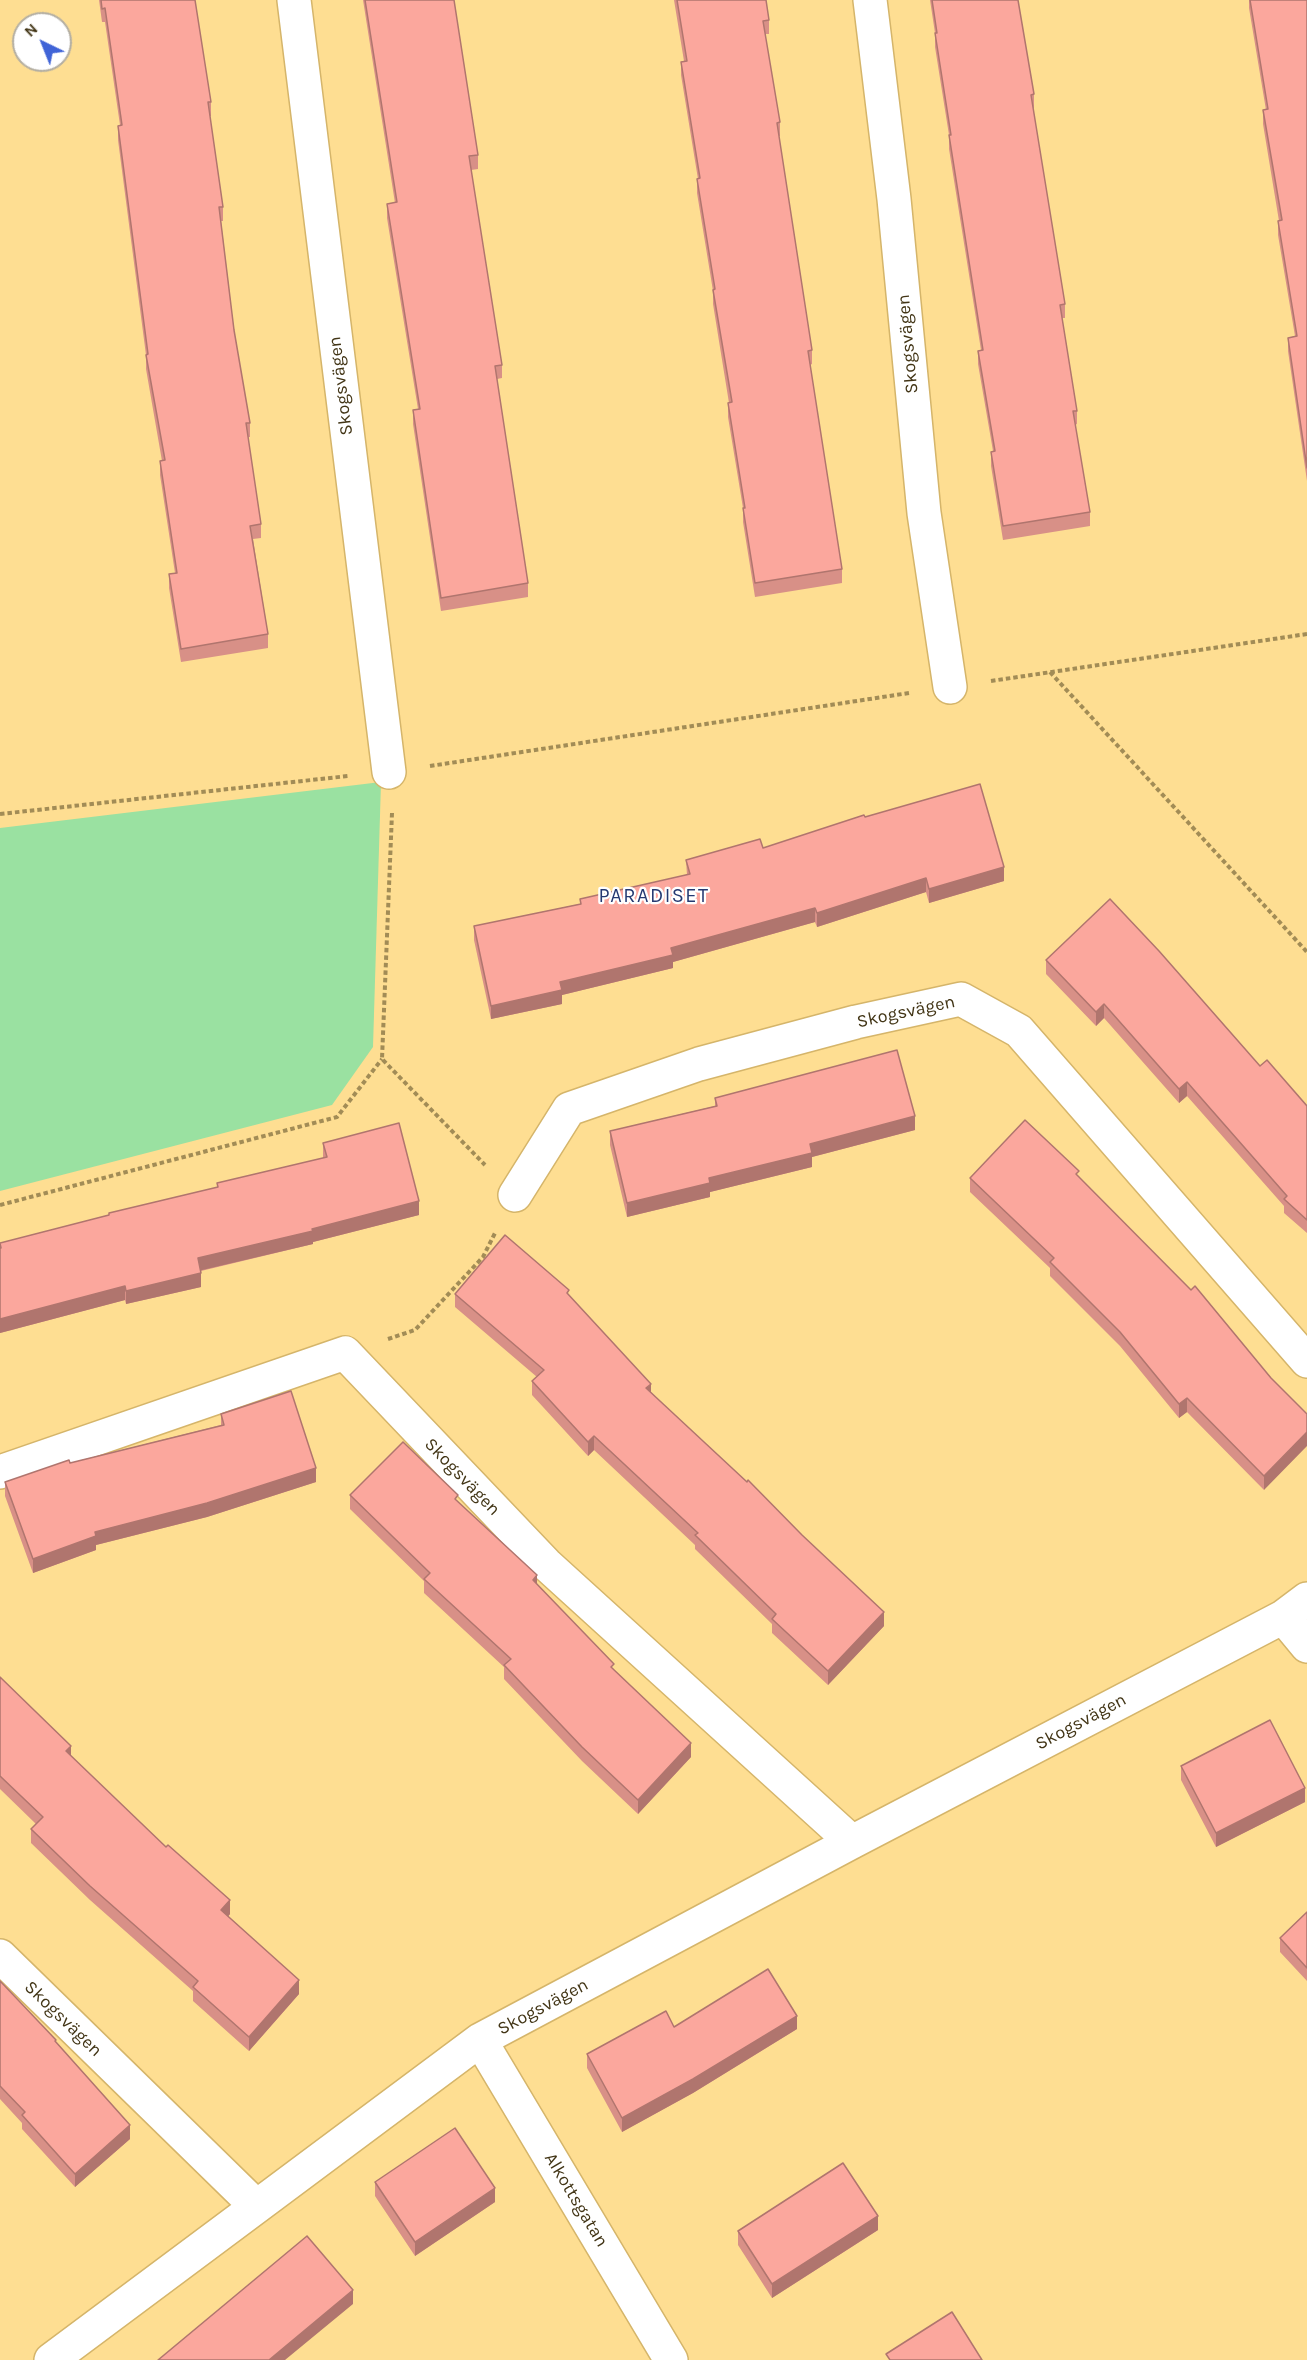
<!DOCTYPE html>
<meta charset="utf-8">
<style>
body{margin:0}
#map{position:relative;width:1307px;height:2360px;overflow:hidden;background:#fede92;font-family:Karla,sans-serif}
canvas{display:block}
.north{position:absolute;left:12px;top:12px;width:60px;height:60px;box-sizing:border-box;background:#fff;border:2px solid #b3aea2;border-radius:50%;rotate:317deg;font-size:16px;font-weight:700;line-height:24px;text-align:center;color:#423516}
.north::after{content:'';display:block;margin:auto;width:21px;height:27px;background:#4064d7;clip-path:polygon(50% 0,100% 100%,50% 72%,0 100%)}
</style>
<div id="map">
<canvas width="1307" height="2360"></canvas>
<div class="north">N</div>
</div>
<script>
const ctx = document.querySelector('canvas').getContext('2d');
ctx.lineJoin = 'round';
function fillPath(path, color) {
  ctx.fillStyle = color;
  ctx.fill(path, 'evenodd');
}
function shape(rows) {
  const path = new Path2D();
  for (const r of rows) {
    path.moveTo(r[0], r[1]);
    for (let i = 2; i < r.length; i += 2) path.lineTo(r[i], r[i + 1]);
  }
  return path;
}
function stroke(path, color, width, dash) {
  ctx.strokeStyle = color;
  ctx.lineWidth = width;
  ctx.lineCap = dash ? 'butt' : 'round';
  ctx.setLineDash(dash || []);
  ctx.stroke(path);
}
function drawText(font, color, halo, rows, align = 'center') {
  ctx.font = font + ' Karla,sans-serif';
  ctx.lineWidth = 4.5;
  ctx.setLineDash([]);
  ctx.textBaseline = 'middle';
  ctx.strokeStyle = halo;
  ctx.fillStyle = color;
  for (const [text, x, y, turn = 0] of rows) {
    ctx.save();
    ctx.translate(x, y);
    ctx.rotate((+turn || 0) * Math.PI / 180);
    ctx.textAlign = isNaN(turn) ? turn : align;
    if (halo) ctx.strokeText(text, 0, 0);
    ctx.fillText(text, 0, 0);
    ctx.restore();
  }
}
fillPath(shape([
 [381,782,373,1047,332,1105,0,1191,0,828]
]), '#9ae1a1');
const street = shape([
 [294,0,389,772],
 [870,0,894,199,924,513,950,687],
 [515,1195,569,1109,699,1064,856,1022,961,999,1019,1031,1307,1361],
 [0,1472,345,1353,546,1564,852,1842],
 [1283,1617,1307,1646],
 [0,1956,256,2206],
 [480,2040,671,2360],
 [51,2360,480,2040,852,1842,1283,1617,1307,1599]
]);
stroke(street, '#d5b56a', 36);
stroke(shape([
 [1050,672,1307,952],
 [991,681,1307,634],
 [430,766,909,693],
 [392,813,382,1059,485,1165],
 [0,814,348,776],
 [0,1205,337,1117,382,1059],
 [388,1339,415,1330,483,1257,496,1231]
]), '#a28c56', 4, [4.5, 3]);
stroke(street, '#fff', 33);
fillPath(shape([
 [99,0,195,0,211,102,211,116,209,116,223,207,223,221,221,221,234,330,250,423,250,437,248,437,261,524,261,538,253,539,268,634,268,648,181,662,169,588,169,574,175,573,160,475,160,461,162,461,146,369,146,355,118,140,118,126,120,125,105,22,102,22],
 [363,0,454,0,478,155,478,169,471,170,502,365,502,378,497,379,528,583,528,597,441,611,413,424,413,410,418,409,387,218,387,204,395,203],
 [674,0,766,0,769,20,769,34,765,34,780,122,780,136,779,136,812,350,812,364,810,365,842,569,842,583,755,597,743,522,743,508,728,417,728,403,729,403,713,304,713,291,697,193,697,179,698,179,681,75,681,62,684,61],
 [930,0,1018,0,1034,94,1034,108,1033,108,1065,304,1065,318,1062,318,1077,411,1077,424,1075,425,1090,512,1090,526,1003,540,991,466,991,452,993,451,978,364,978,351,981,350,949,149,949,135,935,47,935,33],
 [1249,0,1307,0,1307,481,1288,351,1288,338,1295,336,1278,235,1278,221,1279,221,1263,124,1263,110,1266,110,1249,8],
 [865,817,1004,881,929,903,926,892,817,927,815,922,673,962,673,968,562,995,562,1004,491,1019,474,940,474,926,580,904,580,899,687,875,686,860,763,848],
 [1046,960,1260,1066,1307,1106,1307,1233,1284,1213,1284,1206,1187,1096,1179,1103,1104,1018,1096,1026,1046,974],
 [715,1098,915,1130,812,1157,812,1167,710,1192,710,1197,627,1217,610,1145,610,1131,715,1106],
 [323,1143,419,1215,313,1242,313,1244,201,1271,201,1287,126,1304,125,1300,0,1333,0,1243,109,1215,109,1213,217,1188,217,1183,323,1158],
 [1079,1177,1271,1378,1264,1490,1187,1412,1179,1418,1120,1346,1050,1276,1050,1268,970,1192,970,1178],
 [455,1294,569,1295,651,1392,884,1626,828,1685,772,1633,772,1624,695,1549,695,1545,594,1450,588,1456,532,1395,532,1381,537,1377,455,1307],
 [221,1414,316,1482,207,1517,96,1545,96,1550,33,1573,5,1496,5,1482,70,1463,221,1425],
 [350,1495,458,1502,537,1584,691,1757,638,1814,582,1761,504,1679,504,1667,424,1593,424,1581,350,1509],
 [0,1677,71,1756,230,1914,228,1917,299,1994,249,2051,193,2001,193,1991,90,1900,31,1843,31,1829,36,1824,0,1789],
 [1181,1766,1305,1802,1216,1847,1181,1780],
 [1307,1912,1307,1981,1280,1952,1280,1938],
 [0,1981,56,2042,130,2139,75,2187,22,2129,22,2123,0,2099],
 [674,2027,797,2029,693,2093,622,2132,587,2068,587,2054],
 [375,2182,495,2202,415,2256,375,2196],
 [878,2230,772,2298,738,2245,738,2231]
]), '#d89087');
fillPath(shape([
 [1004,867,1004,881,929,903,929,889],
 [926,878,926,892,817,927,817,913],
 [815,908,815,922,673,962,673,968,562,995,562,1004,491,1019,491,1006,560,982,671,948],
 [1104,1004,1104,1018,1096,1026,1096,1012],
 [1187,1082,1187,1096,1179,1103,1179,1089],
 [915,1116,915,1130,812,1157,812,1167,710,1192,710,1197,627,1217,627,1203,709,1178,810,1144],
 [419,1201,419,1215,313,1242,313,1244,198,1271,198,1258],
 [201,1273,201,1287,126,1304,126,1291],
 [125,1286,125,1300,0,1333,0,1319],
 [651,1384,651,1398,646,1388],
 [1187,1398,1187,1412,1179,1418,1179,1404],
 [1307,1432,1307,1446,1264,1490,1264,1476],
 [594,1436,594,1450,588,1456,588,1442],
 [316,1468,316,1482,207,1517,96,1545,96,1550,33,1573,33,1559,95,1532],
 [537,1575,537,1589,533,1580],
 [884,1612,884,1626,828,1685,828,1671],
 [691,1743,691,1757,638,1814,638,1800],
 [71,1746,71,1759,66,1751],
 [1305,1788,1305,1802,1216,1847,1216,1833],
 [230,1900,230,1914,221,1924,221,1910],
 [299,1980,299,1994,249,2051,249,2037],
 [797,2016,797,2029,693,2093,622,2132,622,2118],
 [130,2125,130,2139,75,2187,75,2174],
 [495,2188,495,2202,415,2256,415,2242],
 [878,2216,878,2230,772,2298,772,2284],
 [353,2290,353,2304,285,2360,269,2360]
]), '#b0756e');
const building = shape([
 [101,0,195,0,211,102,208,102,223,207,219,207,234,330,250,423,246,423,261,524,250,526,268,634,181,649,169,574,177,573,160,461,165,460,146,355,148,354,118,126,122,125,105,8,102,9,101,0],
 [365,0,454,0,478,155,469,156,502,365,495,366,528,583,441,598,413,410,420,409,387,204,397,202,365,0],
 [677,0,766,0,769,20,763,21,780,122,777,123,812,350,808,351,842,569,755,583,743,508,745,508,728,403,732,402,713,290,715,289,697,179,700,178,681,62,687,61,677,0],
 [932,0,1018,0,1034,94,1031,95,1065,304,1060,305,1077,411,1073,411,1090,512,1003,526,991,452,995,451,978,351,983,350,949,135,951,135,935,33,937,33,932,0],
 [1250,0,1307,0,1307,468,1288,338,1297,336,1278,221,1282,220,1263,110,1268,109,1250,0],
 [980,784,1004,867,929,889,926,878,817,913,815,908,671,948,673,955,560,982,562,990,491,1006,474,926,581,904,580,899,690,874,686,860,760,839,763,848,864,815,865,817,980,784],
 [1110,899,1159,951,1260,1066,1267,1060,1307,1106,1307,1220,1284,1199,1287,1196,1187,1082,1179,1089,1104,1004,1096,1012,1046,960,1110,899],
 [897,1050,915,1116,810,1144,812,1153,709,1178,710,1183,627,1203,610,1131,717,1106,715,1098,897,1050],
 [1025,1120,1079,1171,1076,1174,1191,1290,1195,1286,1271,1378,1307,1414,1307,1432,1264,1476,1187,1398,1179,1404,1120,1332,1050,1262,1054,1258,970,1178,1025,1120],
 [399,1123,419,1201,312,1229,313,1231,198,1258,201,1273,126,1291,125,1286,0,1319,0,1248,1,1248,0,1243,109,1215,109,1213,218,1187,217,1183,327,1157,323,1143,399,1123],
 [505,1235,569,1290,567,1293,651,1384,646,1388,747,1482,748,1480,802,1535,884,1612,828,1671,772,1619,776,1614,695,1535,698,1533,594,1436,588,1442,532,1381,544,1370,455,1294,505,1235],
 [291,1391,316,1468,207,1503,95,1532,96,1536,33,1559,5,1482,69,1460,70,1463,224,1425,221,1414,291,1391],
 [403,1442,458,1495,455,1499,537,1575,533,1580,614,1664,611,1667,691,1743,638,1800,582,1747,504,1665,511,1659,424,1579,430,1573,350,1495,403,1442],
 [0,1677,71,1746,66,1751,166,1847,168,1845,230,1900,221,1910,299,1980,249,2037,193,1987,198,1981,90,1886,31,1829,43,1817,0,1776,0,1677],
 [1270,1720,1305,1788,1216,1833,1181,1766,1270,1720],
 [1307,1912,1307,1968,1280,1938,1307,1912],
 [768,1969,797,2016,693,2079,622,2118,587,2054,666,2011,674,2027,768,1969],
 [0,1981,56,2040,55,2041,130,2125,75,2174,22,2115,25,2112,0,2086,0,1981],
 [455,2128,495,2188,415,2242,375,2182,455,2128],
 [843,2163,878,2216,772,2284,738,2231,843,2163],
 [307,2236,353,2290,269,2360,158,2360,307,2236],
 [952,2312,982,2360,890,2360,886,2354,952,2312]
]);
fillPath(building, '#fba79d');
stroke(building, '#b0756e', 1.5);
drawText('18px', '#423516', '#fff', [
 ["Skogsvägen",908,344,-95],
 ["Skogsvägen",341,386,-97],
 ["Skogsvägen",906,1012,-12],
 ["Skogsvägen",462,1477,46],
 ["Skogsvägen",1081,1722,-28],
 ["Skogsvägen",543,2007,-28],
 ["Skogsvägen",63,2019,44],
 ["Alkottsgatan",576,2200,59]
]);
ctx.letterSpacing = '1.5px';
drawText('20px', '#253971', '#fff', [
 ["PARADISET",654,896]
]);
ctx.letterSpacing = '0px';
</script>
